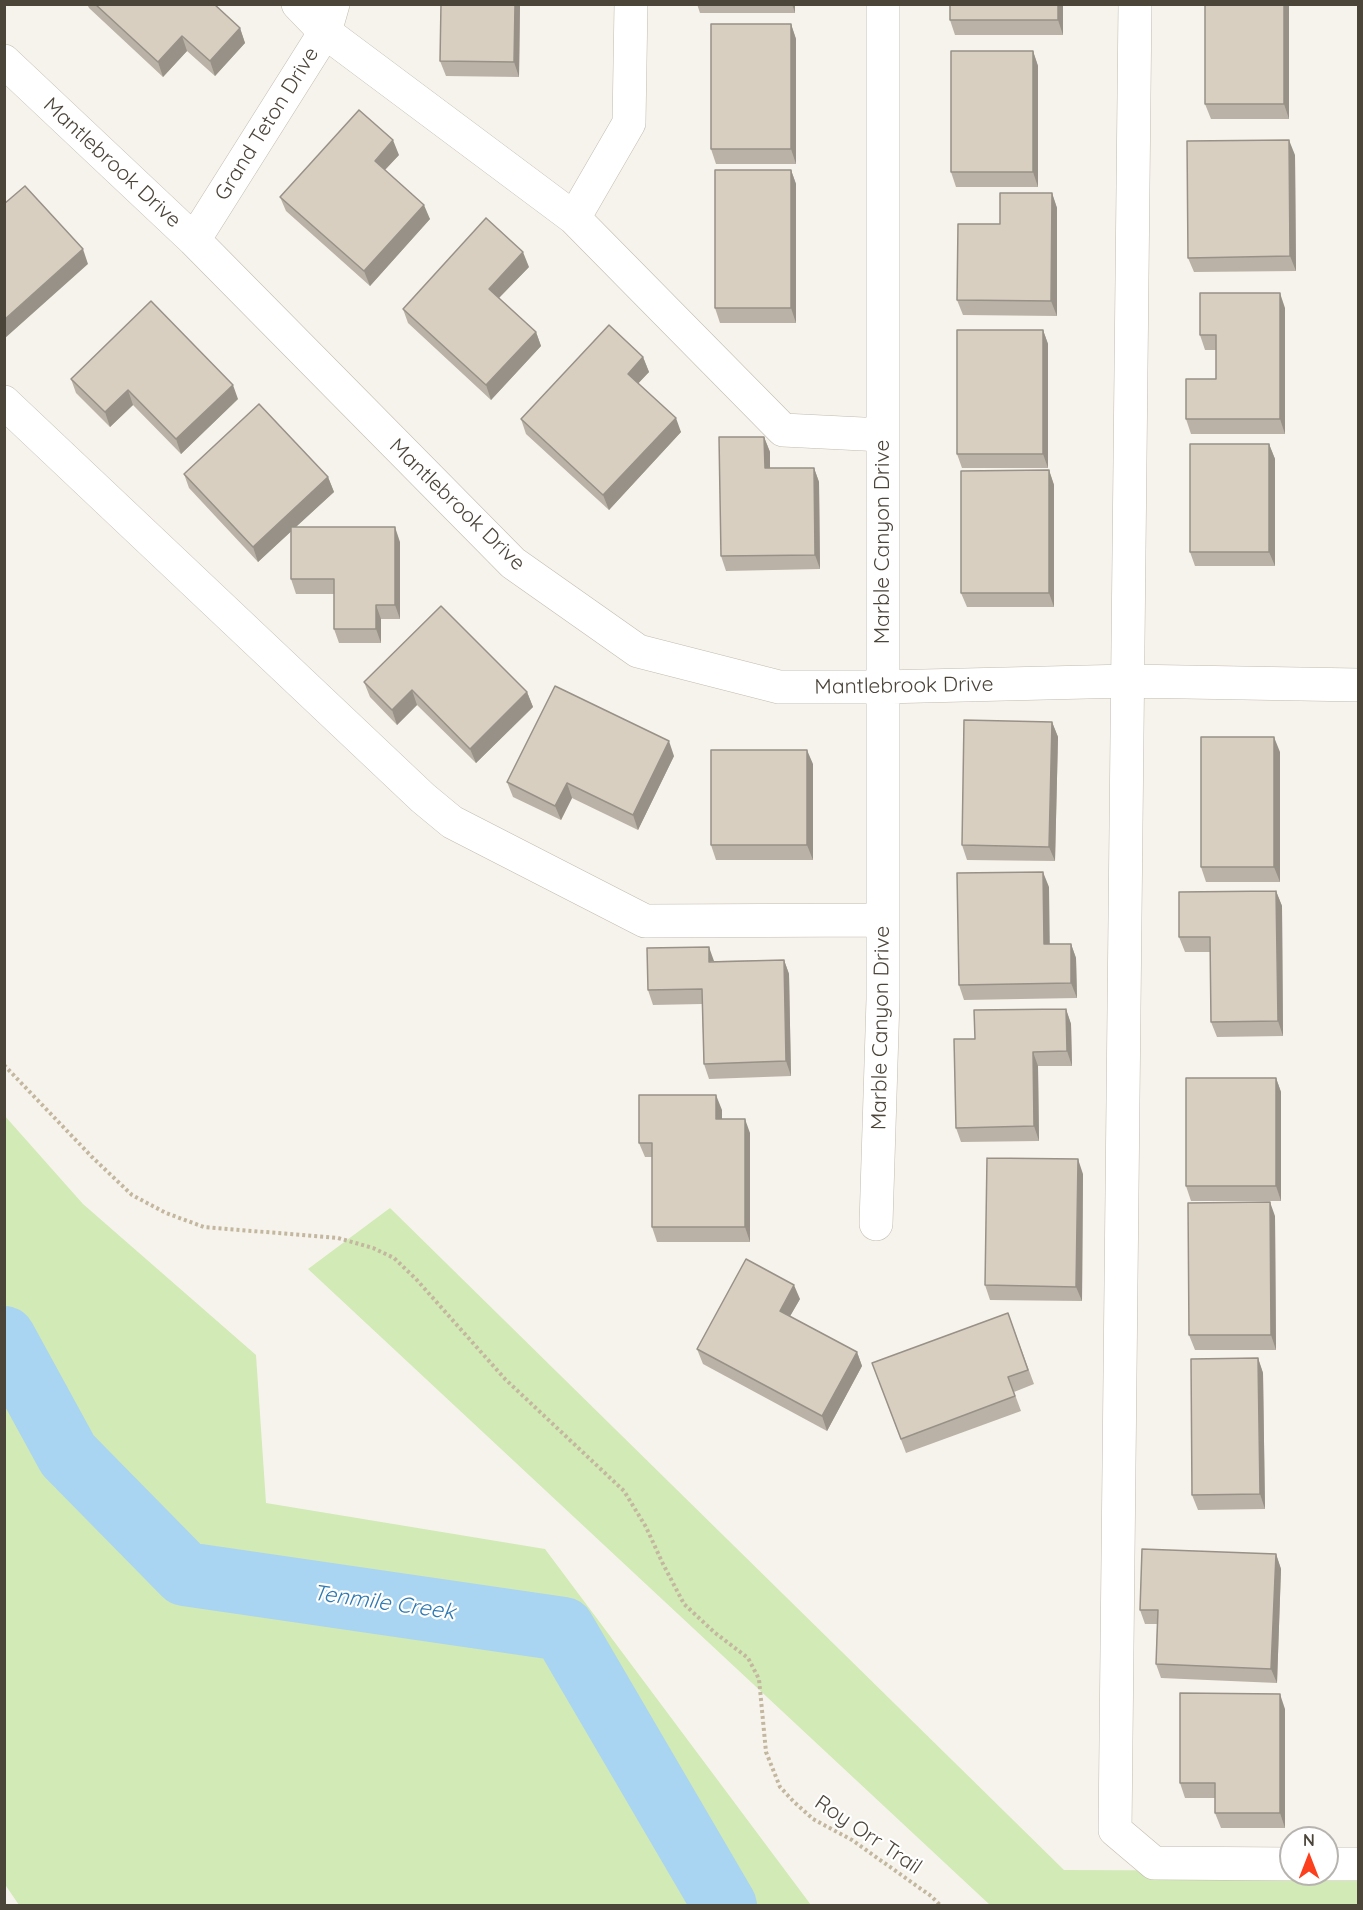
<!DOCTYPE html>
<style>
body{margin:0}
#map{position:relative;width:1363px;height:1910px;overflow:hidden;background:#f6f3ec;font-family:Quicksand,sans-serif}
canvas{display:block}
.frame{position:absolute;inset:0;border:6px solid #4b4439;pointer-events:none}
.north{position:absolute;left:1279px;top:1826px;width:60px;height:60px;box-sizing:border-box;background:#fff;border:2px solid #b7b4b0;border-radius:50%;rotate:0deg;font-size:16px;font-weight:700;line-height:24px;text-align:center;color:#4b4439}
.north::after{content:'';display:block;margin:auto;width:21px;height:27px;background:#fc3f1d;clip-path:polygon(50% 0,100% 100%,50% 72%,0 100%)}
</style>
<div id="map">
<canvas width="1363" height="1910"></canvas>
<div class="frame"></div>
<div class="north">N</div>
</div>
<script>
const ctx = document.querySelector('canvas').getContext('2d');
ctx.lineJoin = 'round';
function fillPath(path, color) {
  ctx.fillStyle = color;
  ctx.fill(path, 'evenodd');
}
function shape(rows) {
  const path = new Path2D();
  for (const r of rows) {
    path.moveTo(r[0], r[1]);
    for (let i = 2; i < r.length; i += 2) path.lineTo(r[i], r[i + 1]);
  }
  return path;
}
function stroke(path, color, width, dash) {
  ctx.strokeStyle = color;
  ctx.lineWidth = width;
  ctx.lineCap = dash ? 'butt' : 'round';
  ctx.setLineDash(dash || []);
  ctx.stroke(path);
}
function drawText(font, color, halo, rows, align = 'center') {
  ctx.font = font + ' Quicksand,sans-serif';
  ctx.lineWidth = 4.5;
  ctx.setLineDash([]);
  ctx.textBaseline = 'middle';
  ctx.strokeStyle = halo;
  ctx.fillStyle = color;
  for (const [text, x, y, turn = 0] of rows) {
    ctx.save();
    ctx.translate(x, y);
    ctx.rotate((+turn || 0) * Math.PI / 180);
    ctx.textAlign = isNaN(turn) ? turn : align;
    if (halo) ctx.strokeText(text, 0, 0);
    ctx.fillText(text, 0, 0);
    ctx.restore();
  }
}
fillPath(shape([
 [4,1115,83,1204,256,1355,266,1503,545,1549,811,1905,19,1905,4,1883],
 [390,1208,1064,1870,1291,1871,1291,1874,1358,1871,1358,1905,990,1905,308,1269]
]), '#d2eab5');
stroke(shape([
 [4,1338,68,1455,185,1574,563,1629,725,1906]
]), '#a9d4f2', 64);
const minor = shape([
 [298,4,325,32,574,218,783,430,883,435],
 [1135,4,1115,1830,1154,1863,1291,1864],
 [4,61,194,240,513,563,638,651,779,687,883,687,1128,681,1358,685],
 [574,218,629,123,631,4],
 [194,240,325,32,333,4],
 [4,402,423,798,452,822,645,921,883,920],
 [876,1224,883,999,883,4],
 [1327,1864,1358,1864]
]);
stroke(minor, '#c2bbae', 34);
stroke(shape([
 [4,1065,92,1157,132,1195,166,1213,204,1227,338,1238,373,1248,394,1258,416,1279,505,1379,624,1491,646,1527,663,1564,684,1604,714,1632,748,1658,759,1679,766,1752,780,1787,794,1802,813,1819,852,1840,931,1896,941,1906]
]), '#c4b79f', 4, [3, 3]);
stroke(minor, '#fff', 33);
fillPath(shape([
 [87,4,214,4,240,28,245,43,215,76,187,51,163,77,89,8],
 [441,4,520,4,519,77,446,76,440,61],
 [697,4,795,4,795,13,700,13],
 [1063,4,1063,35,955,35,950,20],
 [1289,4,1289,119,1211,119,1205,104],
 [791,24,796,39,796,164,716,164,711,149],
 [1033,51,1038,66,1038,187,956,187,951,172],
 [399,155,385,170,430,219,370,286,286,211,280,197],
 [1295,155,1296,271,1194,272,1188,258],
 [791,170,796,184,796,323,720,323,715,308],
 [1052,193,1057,208,1057,316,963,315,957,300,1000,224],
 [529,267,499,298,536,332,541,346,491,400,408,323,403,309],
 [1285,308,1285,434,1191,434,1186,419,1216,379,1216,350,1205,350,1200,335],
 [1043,330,1048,344,1048,468,962,468,957,454],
 [643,357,649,372,638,383,681,432,609,510,526,434,521,419],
 [71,379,238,399,181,454,133,405,110,427,76,393],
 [764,437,770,452,770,468,814,468,819,482,820,569,726,571,721,556],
 [1269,444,1275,459,1275,566,1195,566,1190,552],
 [1049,470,1054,485,1054,607,967,607,961,593],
 [184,474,328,477,334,492,295,527,400,542,400,619,381,619,381,643,339,643,334,629,334,594,296,594,291,579,291,531,258,562,189,488],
 [364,682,527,692,533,707,476,763,417,705,397,725,370,697],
 [1052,722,1058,737,1055,861,967,860,962,845],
 [1280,752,1280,882,1206,882,1201,867],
 [674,756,638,830,572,798,561,820,513,797,507,782],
 [813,764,813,860,716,860,711,845],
 [1049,887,1049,944,1071,944,1076,958,1077,998,964,1000,959,985],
 [1276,891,1282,906,1283,1036,1217,1037,1211,1022,1210,952,1185,952,1179,937],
 [784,960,789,974,791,1076,709,1079,704,1064,702,1004,653,1005,648,990,714,961],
 [1066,1009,1071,1024,1072,1066,1038,1066,1039,1141,961,1142,956,1128,975,1039],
 [1276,1078,1281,1092,1281,1201,1191,1201,1186,1186],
 [722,1110,722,1119,750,1133,750,1242,657,1242,652,1227,652,1157,645,1157,639,1143],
 [1083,1174,1082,1301,990,1300,985,1285],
 [1275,1216,1276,1350,1195,1350,1189,1335],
 [800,1299,790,1316,857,1352,862,1366,827,1431,703,1364,697,1349],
 [1008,1313,1034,1384,1014,1392,1021,1411,906,1453,872,1363],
 [1258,1358,1263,1373,1265,1509,1198,1510,1192,1495],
 [1276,1554,1281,1569,1277,1683,1161,1678,1156,1664,1157,1624,1145,1624,1140,1610],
 [1285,1709,1285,1828,1221,1828,1215,1813,1215,1798,1185,1798,1180,1783]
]), '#bab2a6');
fillPath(shape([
 [515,4,520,4,519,77,514,62],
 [792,4,795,4,795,13],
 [1058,4,1063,4,1063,35,1058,20],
 [1284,4,1289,4,1289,119,1284,104],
 [791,24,796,39,796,164,791,149],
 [240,28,245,43,215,76,210,61],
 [182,36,187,51,163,77,158,62],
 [1033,51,1038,66,1038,187,1033,172],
 [393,140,399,155,380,175,375,161],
 [1289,140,1295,155,1296,271,1290,256],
 [791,170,796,184,796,323,791,308],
 [1052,193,1057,208,1057,316,1051,301],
 [424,205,430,219,370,286,364,271],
 [83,249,88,264,4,339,4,320],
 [523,252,529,267,494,303,489,289],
 [1280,293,1285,308,1285,434,1280,419],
 [1043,330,1048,344,1048,468,1043,454],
 [536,332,541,346,491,400,486,385],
 [643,357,649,372,634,388,628,374],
 [233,385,238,399,181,454,176,439],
 [128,390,133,405,110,427,105,412],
 [676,418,681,432,609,510,603,495],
 [764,437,770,452,770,483,765,468],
 [1269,444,1275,459,1275,566,1269,552],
 [814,468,819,482,820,569,815,555],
 [1049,470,1054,485,1054,607,1049,593],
 [328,477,334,492,258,562,253,547],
 [395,527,400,542,400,619,395,605],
 [376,605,381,619,381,643,376,629],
 [412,690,417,705,397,725,392,710],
 [527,692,533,707,476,763,470,749],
 [1052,722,1058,737,1055,861,1049,847],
 [1274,737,1280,752,1280,882,1274,867],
 [669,741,674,756,638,830,633,815],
 [807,750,813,764,813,860,807,845],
 [567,783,572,798,561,820,555,806],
 [1043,872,1049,887,1050,959,1044,944],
 [1276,891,1282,906,1283,1036,1278,1021],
 [1071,944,1076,958,1077,998,1071,983],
 [709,947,714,961,709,962],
 [784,960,789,974,791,1076,786,1061],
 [1066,1009,1071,1024,1072,1066,1067,1051],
 [1033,1052,1038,1066,1039,1141,1034,1126],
 [1276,1078,1281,1092,1281,1201,1276,1186],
 [716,1095,722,1110,722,1133,716,1119],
 [745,1119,750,1133,750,1242,745,1227],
 [1078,1159,1083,1174,1082,1301,1076,1287],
 [1270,1202,1275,1216,1276,1350,1271,1335],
 [794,1285,800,1299,785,1325,780,1311],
 [857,1352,862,1366,827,1431,822,1416],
 [1258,1358,1263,1373,1265,1509,1260,1494],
 [1276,1554,1281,1569,1277,1683,1271,1669],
 [1280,1694,1285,1709,1285,1828,1280,1813]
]), '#979187');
const building = shape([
 [95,4,214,4,240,28,210,61,182,36,158,62,95,4],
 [441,4,515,4,514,62,440,61,441,4],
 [950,4,1058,4,1058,20,950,20,950,4],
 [1205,4,1284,4,1284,104,1205,104,1205,4],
 [711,24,791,24,791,149,711,149,711,24],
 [951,51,1033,51,1033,172,951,172,951,51],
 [359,110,393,140,375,161,424,205,364,271,280,197,359,110],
 [1289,140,1290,256,1188,258,1187,141,1289,140],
 [715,170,791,170,791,308,715,308,715,170],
 [25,186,83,249,4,320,4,204,25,186],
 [1000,193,1052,193,1051,301,957,300,958,224,1000,224,1000,193],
 [486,218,523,252,489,289,536,332,486,385,403,309,486,218],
 [1200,293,1280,293,1280,419,1186,419,1186,379,1216,379,1216,335,1200,335,1200,293],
 [151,301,233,385,176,439,128,390,105,412,71,379,151,301],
 [609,325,643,357,628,374,676,418,603,495,521,419,609,325],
 [957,330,1043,330,1043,454,957,454,957,330],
 [259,404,328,477,253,547,184,474,259,404],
 [719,437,764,437,765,468,814,468,815,555,721,556,719,437],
 [1190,444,1269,444,1269,552,1190,552,1190,444],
 [1049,470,1049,593,961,593,961,471,1049,470],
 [291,527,395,527,395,605,376,605,376,629,334,629,334,579,291,579,291,527],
 [441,606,527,692,470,749,412,690,392,710,364,682,441,606],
 [555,686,669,741,633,815,567,783,555,806,507,782,555,686],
 [964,720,1052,722,1049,847,962,845,964,720],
 [1201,737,1274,737,1274,867,1201,867,1201,737],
 [711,750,807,750,807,845,711,845,711,750],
 [1043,872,1044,944,1071,944,1071,983,959,985,957,873,1043,872],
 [1276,891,1278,1021,1211,1022,1210,937,1179,937,1179,892,1276,891],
 [709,947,709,962,784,960,786,1061,704,1064,702,989,648,990,647,948,709,947],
 [1066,1009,1067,1051,1033,1052,1034,1126,956,1128,954,1039,975,1039,974,1010,1066,1009],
 [1186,1078,1276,1078,1276,1186,1186,1186,1186,1078],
 [639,1095,716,1095,716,1119,745,1119,745,1227,652,1227,652,1143,639,1143,639,1095],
 [987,1158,1078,1159,1076,1287,985,1285,987,1158],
 [1270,1202,1271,1335,1189,1335,1188,1203,1270,1202],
 [746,1259,794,1285,780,1311,857,1352,822,1416,697,1349,746,1259],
 [1008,1313,1028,1370,1008,1377,1015,1396,901,1439,872,1363,1008,1313],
 [1258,1358,1260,1494,1192,1495,1191,1359,1258,1358],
 [1142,1549,1276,1554,1271,1669,1156,1664,1158,1610,1140,1610,1142,1549],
 [1180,1693,1280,1694,1280,1813,1215,1813,1215,1783,1180,1783,1180,1693]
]);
fillPath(building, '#d8cfc1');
stroke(building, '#979187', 1.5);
drawText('21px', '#4b4439', '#fff', [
 ["Grand Teton Drive",267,124,-58],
 ["Mantlebrook Drive",112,163,43],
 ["Mantlebrook Drive",457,505,44],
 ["Marble Canyon Drive",883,542,-90],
 ["Mantlebrook Drive",904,686,-1],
 ["Marble Canyon Drive",881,1028,-89],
 ["Roy Orr Trail",868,1835,34]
]);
drawText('italic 22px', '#2e7ab2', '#fff', [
 ["Tenmile Creek",384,1603,8]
]);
</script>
